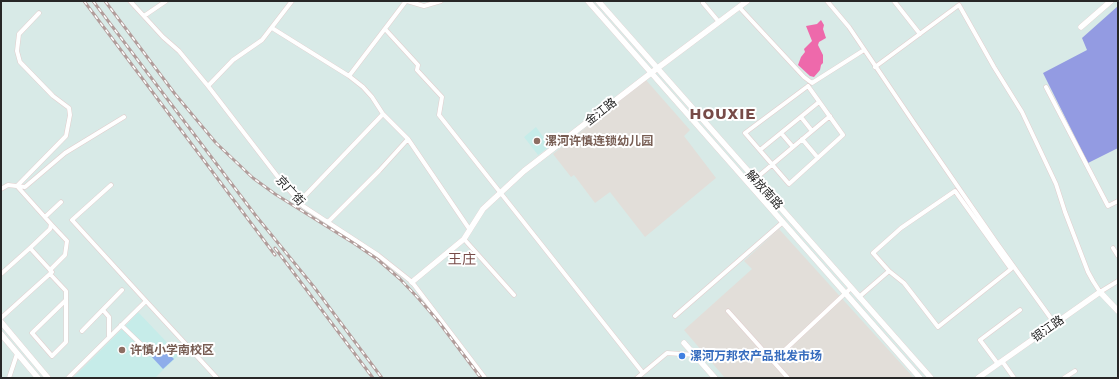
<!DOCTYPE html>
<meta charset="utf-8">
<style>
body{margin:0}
#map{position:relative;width:1119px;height:379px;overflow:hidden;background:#d8eae7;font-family:"Work Sans",sans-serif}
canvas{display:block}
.frame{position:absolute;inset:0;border:2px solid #272727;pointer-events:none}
</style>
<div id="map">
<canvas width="1119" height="379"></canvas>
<div class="frame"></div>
</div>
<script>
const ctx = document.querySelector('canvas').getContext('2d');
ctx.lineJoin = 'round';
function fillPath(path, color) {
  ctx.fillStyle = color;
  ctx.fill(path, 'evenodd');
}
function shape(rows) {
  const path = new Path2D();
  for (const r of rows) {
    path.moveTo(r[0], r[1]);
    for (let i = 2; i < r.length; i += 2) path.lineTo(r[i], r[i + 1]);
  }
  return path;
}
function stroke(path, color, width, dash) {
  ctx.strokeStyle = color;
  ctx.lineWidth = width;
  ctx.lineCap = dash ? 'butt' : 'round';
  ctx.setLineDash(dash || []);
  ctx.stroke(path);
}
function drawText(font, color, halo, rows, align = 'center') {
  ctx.font = font + ' "Work Sans","Noto Sans SC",sans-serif';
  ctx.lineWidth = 4;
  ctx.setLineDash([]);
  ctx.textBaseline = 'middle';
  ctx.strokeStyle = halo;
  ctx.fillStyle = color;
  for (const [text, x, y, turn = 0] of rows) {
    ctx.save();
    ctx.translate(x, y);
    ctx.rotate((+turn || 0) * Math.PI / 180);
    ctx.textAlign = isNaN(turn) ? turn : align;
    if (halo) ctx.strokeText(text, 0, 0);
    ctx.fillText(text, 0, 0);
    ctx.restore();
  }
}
fillPath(shape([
 [646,80,690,130,684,136,716,178,645,237,610,192,595,203,574,175,571,177,553,154],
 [779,229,914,378,725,378,684,330,752,269,744,261]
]), '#e2ded9');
fillPath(shape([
 [536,127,550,146,538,155,524,137],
 [138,312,179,355,163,370,123,329],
 [122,329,163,370,155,378,73,378]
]), '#c6ece9');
fillPath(shape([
 [1118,6,1118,148,1088,163,1043,73,1087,50,1082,38]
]), '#939be2');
fillPath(shape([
 [160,345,174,359,163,369,150,355]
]), '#8eadea');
fillPath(shape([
 [821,20,824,25,823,29,826,38,819,42,818,45,823,55,823,63,821,65,820,70,814,77,810,76,798,65,801,57,805,52,804,49,812,41,806,26,817,24]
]), '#ee69ab');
const street = shape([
 [130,1,163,37,179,51,208,86,278,177,303,206,378,255,412,282,485,378],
 [407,1,424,6,441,1],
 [827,1,849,27,914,123,996,242,1055,324],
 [894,1,920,34],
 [703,3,719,22],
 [739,7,804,77,812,83,864,50],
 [144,16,166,1],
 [272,28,349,76,363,87,372,97,383,114],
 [385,29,418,65,417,70,442,97,439,115,643,373],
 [875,67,959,5,994,67,1022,112,1056,184,1065,212,1088,272,1093,281,1100,292,1118,281],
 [349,76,406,1],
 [208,86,233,60,262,40,292,1],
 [808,86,843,135,789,184,745,133,808,86],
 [1046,87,1108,206,1118,201],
 [801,117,812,131],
 [781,133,793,147],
 [802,139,818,158],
 [760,150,819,102],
 [755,179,830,116],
 [111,185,72,220,146,301],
 [1,189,8,185,25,187,65,153,124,117],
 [299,202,383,114,408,139],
 [45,217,61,202],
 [328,222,379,171,408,139,470,230],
 [464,239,514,295],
 [1113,248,1118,256],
 [50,270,65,255,67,241,51,224],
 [1,274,30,248],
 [50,274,66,291,66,342,52,356,32,333,66,300],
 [859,297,889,271,904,283,938,327,1011,269,955,191,901,228,873,253,889,271],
 [103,310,109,317,109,336],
 [728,311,788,378],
 [675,316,783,222],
 [1,318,52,272,30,248,50,229,51,224,17,186,66,136,70,115,69,108,53,96,20,62,17,51,19,34,39,13],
 [121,325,148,351],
 [82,331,122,290],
 [773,361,851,288],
 [1002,361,1014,378],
 [998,364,980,340,1020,310],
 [9,378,17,354],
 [68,378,146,301,217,378],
 [637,378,667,353,695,355],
 [1064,378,1075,371]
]);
const secondary = shape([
 [588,1,920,378],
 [598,1,931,378],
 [1081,27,1111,1],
 [412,282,464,239,483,209,524,171,651,73,747,1],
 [1,322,48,378],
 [1,334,38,378],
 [684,343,715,378],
 [978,378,1100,292,1118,311]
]);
stroke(street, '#e1cecd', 5);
stroke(secondary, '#e1cecd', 6);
stroke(street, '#fff', 4);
stroke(secondary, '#fff', 5.5);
const rail = shape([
 [84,1,275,255],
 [93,1,256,216,314,287,382,378],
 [105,1,175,94,216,143,253,178,275,194,355,244,377,259,400,279,419,299,438,321,481,378],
 [275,248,373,378]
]);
stroke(rail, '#b29d9b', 3);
stroke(rail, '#fff', 1.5, [4.5]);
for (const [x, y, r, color] of [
 [537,141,4,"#8d6e63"],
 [122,350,4,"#8d6e63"],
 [682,356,4,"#3f7fe0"]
]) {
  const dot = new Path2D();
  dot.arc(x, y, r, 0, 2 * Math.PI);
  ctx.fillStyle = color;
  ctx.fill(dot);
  stroke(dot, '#fff', 1.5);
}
drawText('12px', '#272727', '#fff', [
 ["金江路",601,112,-38],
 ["解放南路",764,190,48],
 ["京广街",290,191,47],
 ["银江路",1048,329,-35]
]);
drawText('bold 12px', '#785e54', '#fff', [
 ["漯河许慎连锁幼儿园",545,141],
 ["许慎小学南校区",130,350]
], 'left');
drawText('bold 12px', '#366cbe', '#fff', [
 ["漯河万邦农产品批发市场",690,356]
], 'left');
drawText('14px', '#774b48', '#fff', [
 ["王庄",462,260]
]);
ctx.letterSpacing = '1px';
drawText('bold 16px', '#774b48', '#fff', [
 ["HOUXIE",723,114]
]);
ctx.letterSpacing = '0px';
</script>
